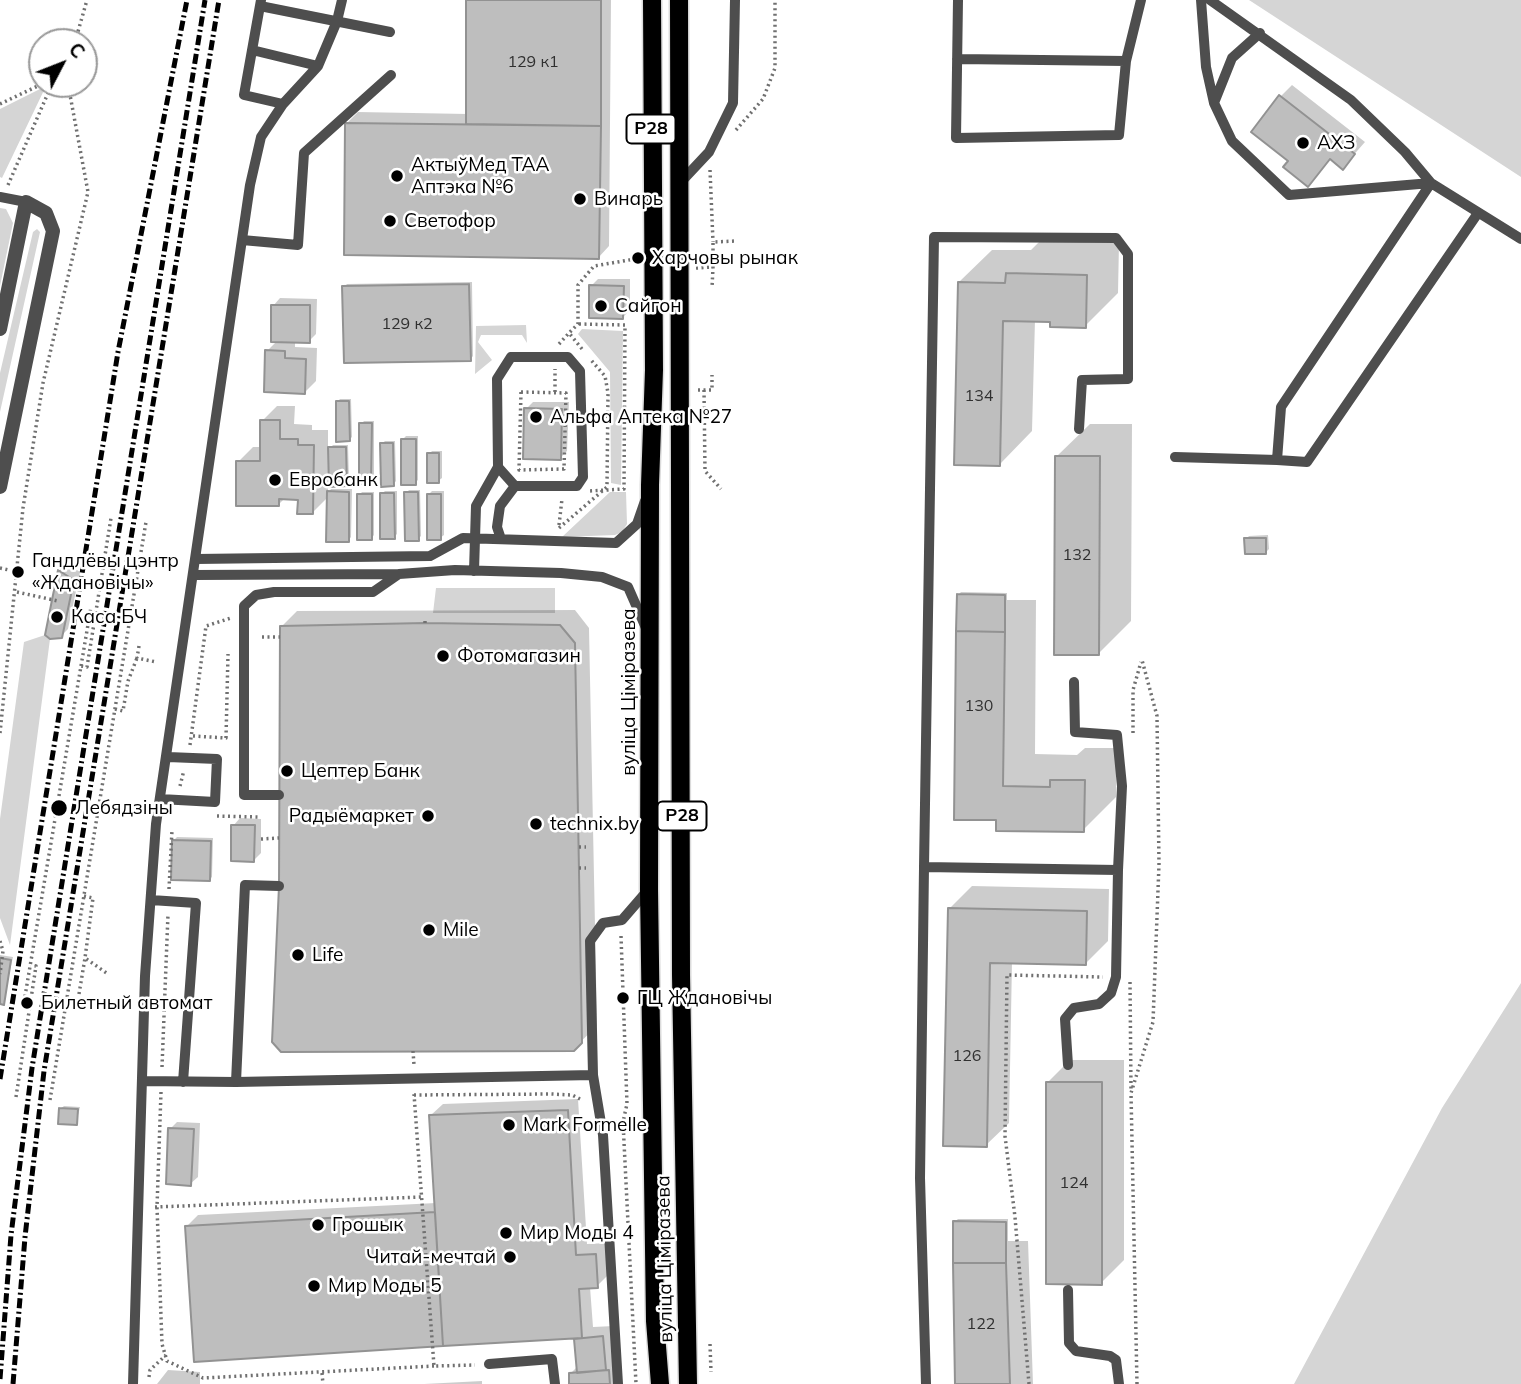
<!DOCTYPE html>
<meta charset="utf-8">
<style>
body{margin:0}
#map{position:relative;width:1521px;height:1384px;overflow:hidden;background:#fff;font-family:Mulish,sans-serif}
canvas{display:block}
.north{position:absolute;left:28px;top:28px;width:70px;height:70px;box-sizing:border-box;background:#fff;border:2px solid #999;border-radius:50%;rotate:48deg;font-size:19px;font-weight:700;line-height:28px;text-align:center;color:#000}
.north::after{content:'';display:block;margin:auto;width:24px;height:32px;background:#000;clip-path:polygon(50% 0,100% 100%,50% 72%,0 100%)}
</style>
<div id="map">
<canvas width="1521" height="1384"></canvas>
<div class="north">С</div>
</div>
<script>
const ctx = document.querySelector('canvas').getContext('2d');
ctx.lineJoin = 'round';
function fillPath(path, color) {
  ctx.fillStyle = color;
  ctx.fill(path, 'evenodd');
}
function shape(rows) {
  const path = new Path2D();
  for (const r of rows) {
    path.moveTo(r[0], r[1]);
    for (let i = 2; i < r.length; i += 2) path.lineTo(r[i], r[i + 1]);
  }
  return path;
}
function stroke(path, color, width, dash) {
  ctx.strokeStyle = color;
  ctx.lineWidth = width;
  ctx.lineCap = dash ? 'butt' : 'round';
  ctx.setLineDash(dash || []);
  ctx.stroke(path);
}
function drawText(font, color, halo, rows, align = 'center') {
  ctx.font = font + ' Mulish,sans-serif';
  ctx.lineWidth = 5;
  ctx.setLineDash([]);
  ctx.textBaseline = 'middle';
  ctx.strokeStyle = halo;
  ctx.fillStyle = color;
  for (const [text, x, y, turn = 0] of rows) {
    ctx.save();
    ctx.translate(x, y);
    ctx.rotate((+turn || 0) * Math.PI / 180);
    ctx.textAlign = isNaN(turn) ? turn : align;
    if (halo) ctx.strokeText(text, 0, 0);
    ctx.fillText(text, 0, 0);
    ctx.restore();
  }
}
fillPath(shape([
 [1249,0,1521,0,1521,177],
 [46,86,2,178,0,177,0,109],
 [0,208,6,209,13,223,0,286],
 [37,229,40,232,0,412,0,373,33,232],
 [526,325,527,343,522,335,481,335,478,342,492,360,475,374,476,326],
 [582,329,623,331,621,485,611,483,610,372,578,334],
 [610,492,626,492,627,524,622,532,615,535,562,537],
 [436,588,555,588,555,613,433,613],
 [45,635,50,639,10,945,0,918,0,819,24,642],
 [1521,983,1521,1384,1294,1384,1442,1108]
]), '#d5d5d5');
fillPath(shape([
 [468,0,611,0,609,246,598,258,347,123,358,112,468,114],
 [1292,85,1365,142,1343,167,1331,158,1308,185,1290,160,1281,96],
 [1040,241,1119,243,1118,293,1085,326,1035,320,1032,431,1000,464,959,282,992,250,1031,250],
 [598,279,630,279,630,310,623,317,591,286],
 [472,282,473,356,470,360,344,287,347,284],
 [280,298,317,299,316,334,309,341,295,341,295,347,317,348,316,381,305,392,267,351,277,341,273,306],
 [340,399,351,399,352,437,349,440,337,402],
 [533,402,569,402,567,451,560,458,526,409],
 [277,406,295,406,294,424,312,425,312,430,328,430,328,450,333,445,348,445,349,481,346,484,328,485,328,493,331,489,352,489,351,537,348,541,328,497,313,512,299,498,285,498,278,505,238,462,253,447,261,447,262,421],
 [364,421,374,421,374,479,370,482,361,424],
 [1090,424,1132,424,1131,621,1099,653,1057,456],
 [406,436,418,436,418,480,415,483,403,439],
 [385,441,395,441,396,481,393,485,381,444],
 [432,451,442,451,442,478,438,481,429,454],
 [409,490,420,490,421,536,418,539,406,493],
 [385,491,397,491,397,534,394,537,381,494],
 [432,491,444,491,444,535,440,538,429,494],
 [362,492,374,492,374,535,371,539,359,495],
 [1268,535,1269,549,1266,552,1246,539,1249,536],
 [66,563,80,572,68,629,61,636,47,635,60,570],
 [961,592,1007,593,1007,600,1036,600,1035,754,1077,755,1085,748,1117,748,1116,797,1083,830,998,829,958,595],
 [575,610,589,628,597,1026,573,1049,281,886,282,626,297,611],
 [240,818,261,819,261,853,254,860,233,826],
 [177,837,213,838,212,877,209,880,174,840],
 [972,886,1109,889,1108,941,1085,964,1012,962,1009,1123,986,1145,949,909],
 [0,955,13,957,3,1003,0,1003],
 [1070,1060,1124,1060,1124,1260,1101,1283,1048,1082],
 [578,1099,587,1244,607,1243,608,1275,597,1286,590,1287,593,1327,614,1326,621,1384,571,1384,570,1374,578,1366,576,1337,187,1226,198,1215,436,1203,431,1115,443,1104],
 [64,1106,80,1107,76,1123,60,1109],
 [177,1122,200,1123,198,1177,190,1184,170,1129],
 [958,1219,1008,1219,1008,1241,1028,1241,1033,1384,957,1384,954,1222],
 [168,1370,200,1372,200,1384,157,1384],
 [482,1381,482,1384,424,1384]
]), '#0003');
const building = shape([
 [466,0,601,0,601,126,466,124,466,0],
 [1279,95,1355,154,1343,170,1330,159,1308,187,1283,167,1288,161,1251,132,1279,95],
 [345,123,601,126,599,259,344,255,345,123],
 [1006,273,1087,275,1086,328,1050,327,1050,322,1003,321,1000,466,954,465,958,282,1005,283,1006,273],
 [469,284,471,361,344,363,342,286,469,284],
 [589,285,624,286,623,319,589,318,589,285],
 [271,305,310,305,310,343,271,342,271,305],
 [265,350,285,351,285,358,306,359,305,394,264,392,265,350],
 [336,401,349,401,350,441,336,442,336,401],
 [524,408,562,409,561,460,523,459,524,408],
 [260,420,280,420,280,439,298,439,298,445,314,445,313,514,297,514,298,500,279,499,279,506,236,506,236,461,260,461,260,420],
 [359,423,372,423,371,484,359,484,359,423],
 [401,439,416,439,416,485,401,485,401,439],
 [380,443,393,443,394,486,381,487,380,443],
 [328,447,346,447,347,486,329,487,328,447],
 [427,453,439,453,439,483,427,483,427,453],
 [1055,456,1100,456,1099,655,1054,655,1055,456],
 [327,491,349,492,349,542,326,542,327,491],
 [404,492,418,492,419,541,405,541,404,492],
 [380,493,394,493,395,539,380,539,380,493],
 [357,494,372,494,372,540,357,540,357,494],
 [427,494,441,494,441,540,427,540,427,494],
 [1244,538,1266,538,1266,554,1245,554,1244,538],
 [58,570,74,580,62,638,50,639,45,635,58,570],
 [957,594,1005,595,1005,632,956,631,957,594],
 [425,623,560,625,575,643,582,1043,574,1051,281,1052,272,1042,279,886,280,626,425,623],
 [956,631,1005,632,1003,786,1050,787,1050,780,1085,780,1084,832,996,831,996,820,954,820,956,631],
 [231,825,255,825,254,862,231,861,231,825],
 [172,840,211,841,210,881,171,880,172,840],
 [948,908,1087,911,1086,965,990,963,987,1147,943,1146,948,908],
 [0,958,11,960,4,1005,0,1004,0,958],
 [1046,1082,1102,1082,1102,1285,1046,1284,1046,1082],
 [59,1108,78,1109,77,1125,58,1124,59,1108],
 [568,1110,576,1255,596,1254,598,1288,579,1289,582,1338,443,1346,429,1115,568,1110],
 [168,1128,194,1129,191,1186,166,1184,168,1128],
 [435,1212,443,1346,194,1362,185,1226,435,1212],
 [953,1221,1006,1222,1006,1263,953,1263,953,1221],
 [953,1263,1006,1263,1010,1384,955,1384,953,1263],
 [603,1336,606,1370,577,1373,574,1339,603,1336],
 [609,1370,610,1384,569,1384,569,1373,609,1370]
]);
fillPath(building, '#bebebe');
stroke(building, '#929292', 2);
const primary = shape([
 [652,0,654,370,650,485,649,889,655,1321,660,1384],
 [679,0,681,975,688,1384]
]);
stroke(primary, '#dbdbdb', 21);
stroke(shape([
 [75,42,87,0],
 [0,104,42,84],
 [736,130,763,99,775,68,775,0],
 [710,170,713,242],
 [8,185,52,84],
 [713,267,713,242,736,241],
 [696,268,713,267,712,288],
 [579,324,625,325,624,489,589,491],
 [559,344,569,333],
 [582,349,569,333,578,324,578,285,594,266,635,259],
 [698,390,712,390,712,375],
 [704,390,705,471,721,489],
 [521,392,566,393,564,469,519,470,521,392],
 [555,392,555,369],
 [559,525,562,499],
 [559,528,607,487,608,393,605,376,591,360],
 [0,568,18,572],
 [17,592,58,601],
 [425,623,425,618],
 [262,637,280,637],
 [139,646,137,658,156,662],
 [81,666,91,607],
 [115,709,123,711,128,681,137,658],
 [0,733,23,508,43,383,88,192,68,84],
 [1133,733,1133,690,1141,662],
 [193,736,226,738,228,654],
 [190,745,206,626,231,618],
 [180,786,184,770],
 [217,816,260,817],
 [261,839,279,838],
 [579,847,586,847],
 [579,868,586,868],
 [169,889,172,830],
 [84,896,93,898,85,958,108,974],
 [0,941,3,951,0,974],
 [1130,982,1131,1090],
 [79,994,85,958],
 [24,1002,81,666,87,667,111,518],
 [413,1051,414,1065],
 [162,1067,168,914],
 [161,1092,157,1207,162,1344,167,1361,203,1378,434,1366],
 [414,1094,434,1366,475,1365],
 [414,1095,551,1094,572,1095,582,1100],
 [16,1097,36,966,31,965],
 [50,1100,146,522],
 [615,1122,623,1122,627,1104,621,936],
 [623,1122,636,1384],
 [155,1207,422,1197],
 [710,1344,711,1372],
 [322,1373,323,1384],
 [149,1377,150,1370,166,1355],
 [1029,1384,1015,1217,1005,1136,1007,975,1103,977],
 [1137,1384,1131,1093,1153,1022,1159,864,1157,716,1142,660]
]), '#707070', 3.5, [2, 3.5]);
stroke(shape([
 [261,0,244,95,283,104],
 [958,0,956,138,1119,135,1126,61,1141,0],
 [1201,0,1206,67,1214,103,1232,141,1289,195,1431,183],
 [1210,0,1351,100,1405,152,1431,183,1521,239],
 [260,6,390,32],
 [252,50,318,66],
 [957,59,1126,61],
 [1214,103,1232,58,1260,33],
 [1431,183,1281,407,1277,460,1307,462,1478,213],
 [679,184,709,152,733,103,735,0],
 [0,197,26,202],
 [242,240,298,245,304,153,391,75],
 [511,357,568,357,580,371,583,477,577,486,515,486,498,467,497,379,511,357],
 [1175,457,1277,460],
 [501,539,497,527,500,506,515,486],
 [196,559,430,556,463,538,616,543,637,524,645,501],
 [474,571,476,506,498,467],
 [193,575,399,574],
 [1074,682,1075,732,1117,735,1122,786,1118,870],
 [279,795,244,795,244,606,256,595,274,592,373,592,399,574,455,570,561,573,602,577,628,587,646,628],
 [160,799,215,802,217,759,168,757],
 [924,867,934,237,1116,238,1128,254,1128,379,1082,380,1079,429],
 [151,900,196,903,183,1082],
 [142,1081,236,1082,593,1075],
 [236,1082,245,885,279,886],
 [1068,1290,1069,1343,1076,1351,1110,1356,1116,1360,1119,1384],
 [489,1364,552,1359,555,1384],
 [133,1384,145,976,156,824,250,185,261,137,283,104,318,66,337,21,342,0],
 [618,1384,603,1135,593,1075,590,941,603,923,622,920,648,890],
 [926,1384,920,1178,924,867,1118,870,1116,977,1111,993,1099,1004,1074,1008,1065,1019,1068,1065]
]), '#4e4e4e', 10);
stroke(shape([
 [0,329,26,202,46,213,53,231,0,487]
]), '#4e4e4e', 14);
stroke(primary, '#000', 18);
stroke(shape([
 [0,1079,118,352,187,0],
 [0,1379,11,1235,32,1068,205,0],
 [13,1384,25,1237,44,1071,219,0]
]), '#000', 5, [10, 3.5, 2, 3.5]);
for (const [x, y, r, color] of [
 [1303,143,7,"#000"],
 [397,176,7,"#000"],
 [580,199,7,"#000"],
 [390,221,7,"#000"],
 [638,258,7,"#000"],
 [601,306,7,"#000"],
 [536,417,7,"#000"],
 [275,480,7,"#000"],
 [18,572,7,"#000"],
 [57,617,7,"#000"],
 [443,656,7,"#000"],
 [287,771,7,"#000"],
 [59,808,9,"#000"],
 [428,816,7,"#000"],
 [536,824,7,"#000"],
 [429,930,7,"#000"],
 [298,955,7,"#000"],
 [623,998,7,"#000"],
 [27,1003,7,"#000"],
 [509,1125,7,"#000"],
 [318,1225,7,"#000"],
 [506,1233,7,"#000"],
 [510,1257,7,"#000"],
 [314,1286,7,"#000"]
]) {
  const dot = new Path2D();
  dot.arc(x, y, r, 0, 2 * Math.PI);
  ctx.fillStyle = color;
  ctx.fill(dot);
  stroke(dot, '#fff', 2.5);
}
drawText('16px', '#303030', null, [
 ["129 к1",533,62],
 ["129 к2",407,324],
 ["134",979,396],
 ["132",1077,555],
 ["130",979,706],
 ["126",967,1056],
 ["124",1074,1183],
 ["122",981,1324]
]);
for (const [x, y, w] of [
 [651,129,49],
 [682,816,49]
]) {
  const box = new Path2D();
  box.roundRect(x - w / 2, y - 14.5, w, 29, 5);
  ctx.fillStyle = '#fff';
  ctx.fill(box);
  stroke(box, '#000', 2);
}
drawText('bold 18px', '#000', null, [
 ["Р28",651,129],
 ["Р28",682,816]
]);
drawText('19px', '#000', '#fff', [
 ["АХЗ",1317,143],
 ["АктыўМед ТАА",411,165],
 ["Аптэка №6",411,187],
 ["Винарь",594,199],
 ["Светофор",404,221],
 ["Харчовы рынак",652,258],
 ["Сайгон",615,306],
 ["Альфа Аптека №27",550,417],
 ["Евробанк",289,480],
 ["Гандлёвы цэнтр",32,561],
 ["«Ждановічы»",32,583],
 ["Каса БЧ",71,617],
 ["Фотомагазин",457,656],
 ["Цептер Банк",301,771],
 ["Лебядзіны",75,808],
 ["Радыёмаркет",414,816,"right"],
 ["technix.by",550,824],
 ["Mile",443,930],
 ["Life",312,955],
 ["ГЦ Ждановічы",637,998],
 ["Билетный автомат",41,1003],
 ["Mark Formelle",523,1125],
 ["Грошык",332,1225],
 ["Мир Моды 4",520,1233],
 ["Читай-мечтай",496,1257,"right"],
 ["Мир Моды 5",328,1286]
], 'left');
drawText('19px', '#000', '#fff', [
 ["вуліца Ціміразева",629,692,-90],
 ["вуліца Ціміразева",665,1259,-91]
]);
</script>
